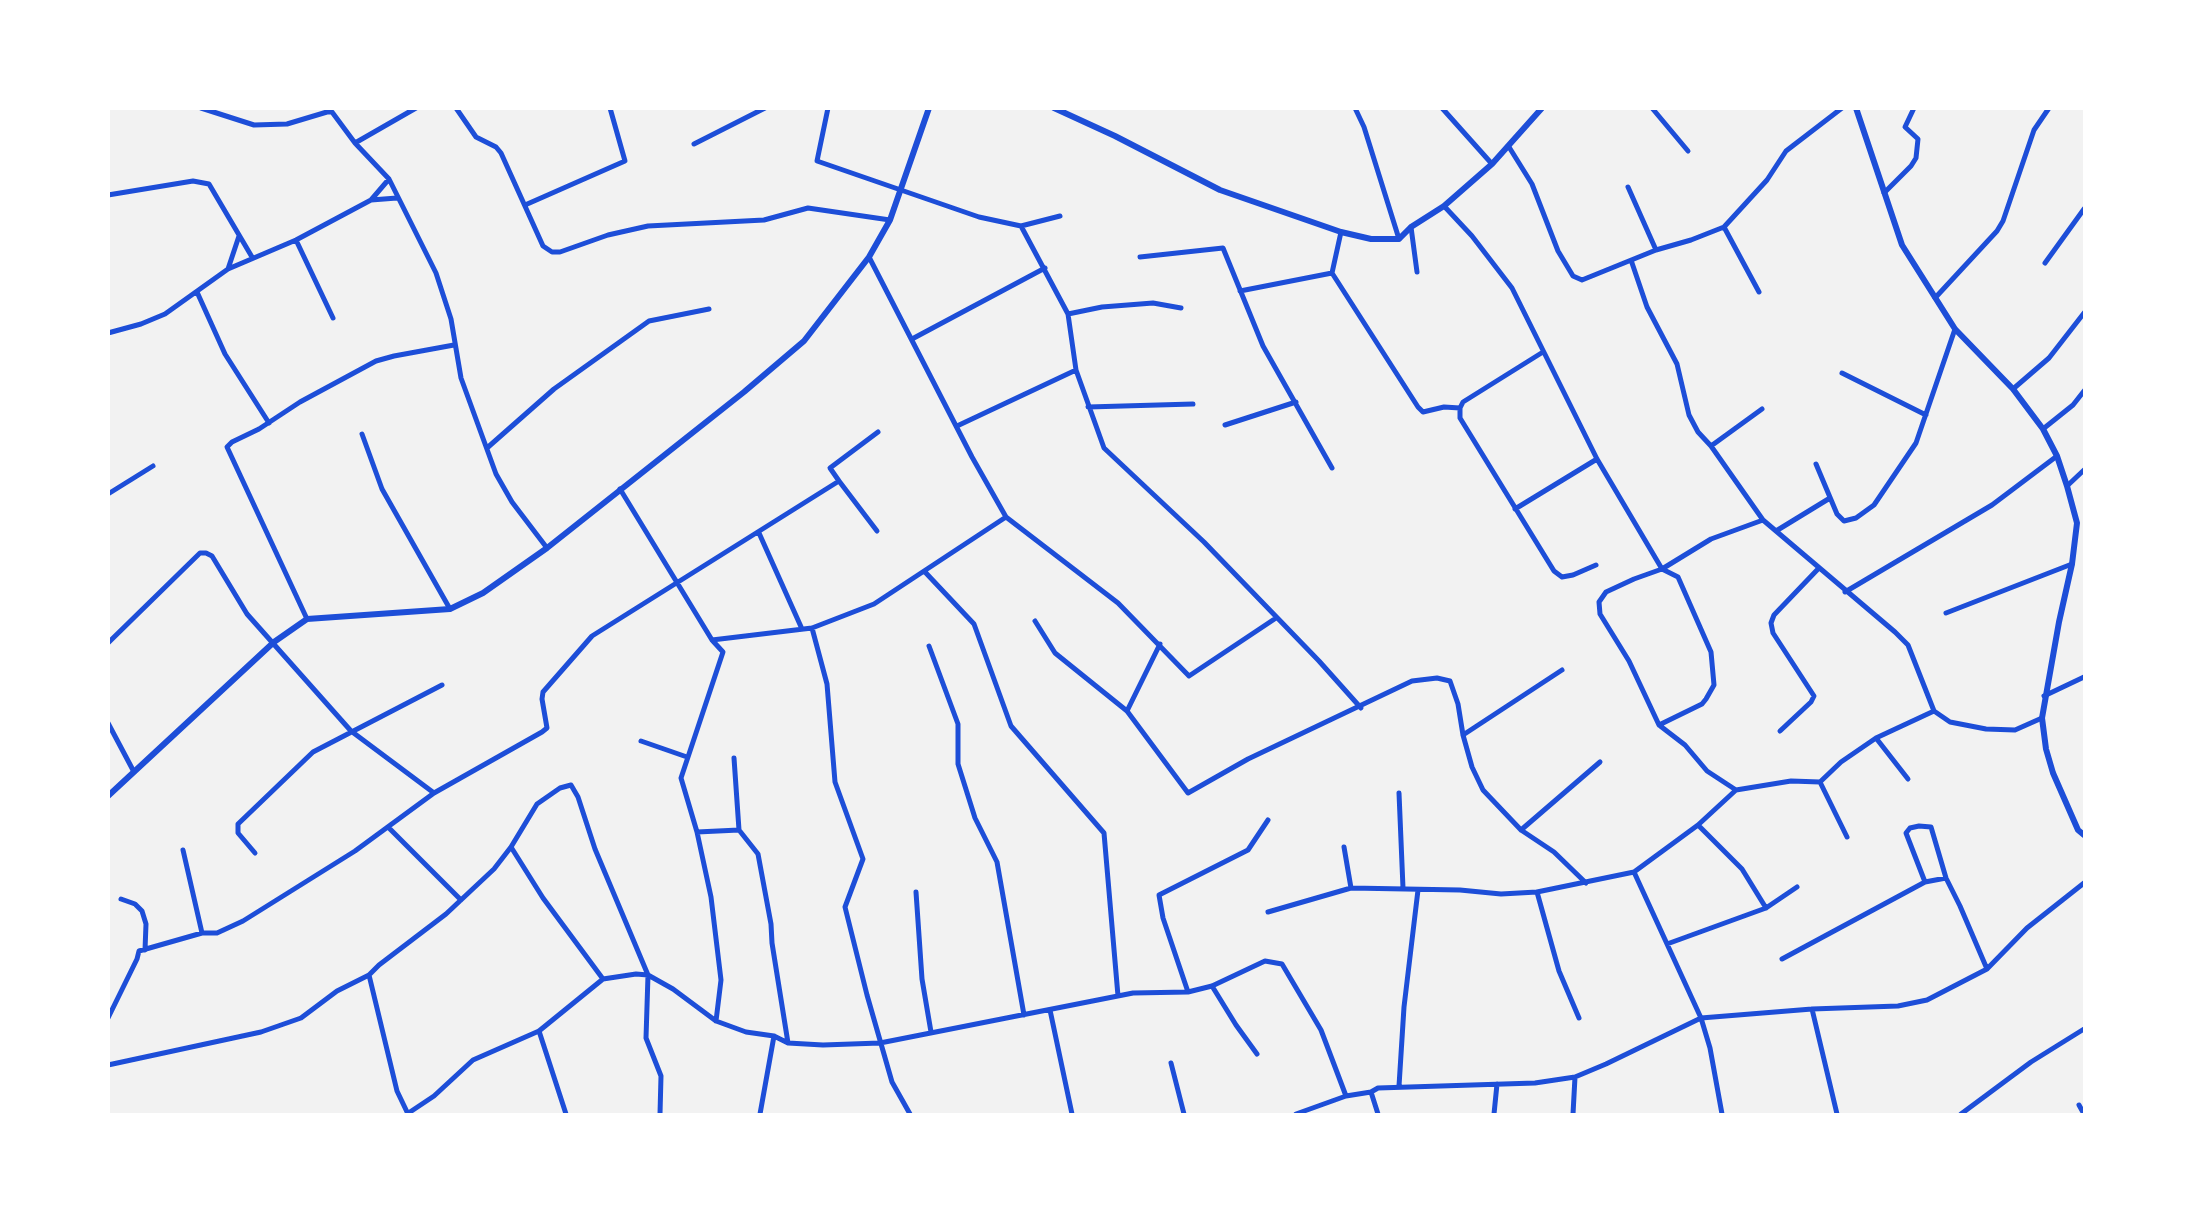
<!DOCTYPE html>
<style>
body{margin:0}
#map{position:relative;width:2193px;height:1223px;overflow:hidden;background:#f2f2f2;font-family:Roboto,sans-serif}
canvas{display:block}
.frame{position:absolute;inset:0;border:110px solid #fff;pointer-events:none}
</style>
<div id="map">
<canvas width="2193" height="1223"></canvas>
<div class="frame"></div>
</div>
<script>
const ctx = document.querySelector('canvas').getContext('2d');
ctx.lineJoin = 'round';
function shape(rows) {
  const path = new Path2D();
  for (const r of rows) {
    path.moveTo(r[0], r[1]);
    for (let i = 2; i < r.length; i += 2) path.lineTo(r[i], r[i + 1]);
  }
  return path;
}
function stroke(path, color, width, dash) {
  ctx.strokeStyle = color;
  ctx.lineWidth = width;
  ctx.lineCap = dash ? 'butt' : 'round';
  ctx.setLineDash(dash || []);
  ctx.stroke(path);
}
stroke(shape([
 [201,108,254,125,287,124,327,112,332,112,355,143,389,179,436,273,451,319,461,378,496,474,512,502,547,548],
 [456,108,476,137,496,147,501,153,543,246,552,252,560,252,608,235,648,226,764,220,808,208,890,220],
 [828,108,817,161,979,217,1021,226,1060,216],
 [1355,108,1364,127,1399,239],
 [1442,108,1492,164],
 [1652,108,1688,151],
 [355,143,416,108],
 [694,144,765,108],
 [1509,147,1532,184,1558,251,1573,276,1582,280,1656,250,1691,240,1724,227,1767,180,1786,151,1842,108],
 [1628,187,1656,250],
 [1884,193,1911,166,1916,158,1918,139,1905,127,1914,108],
 [108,195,193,181,209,184,252,257],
 [371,200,397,198],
 [525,205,625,161,610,108],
 [1444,206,1472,236,1512,288,1597,459,1662,569,1678,577,1711,652,1714,685,1706,699,1702,704,1659,725],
 [1021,226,1068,314,1076,370,1104,448,1204,542,1319,661,1361,708],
 [1411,227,1417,272],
 [1724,227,1759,292],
 [296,240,333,318],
 [869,257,972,457,1006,517,1118,603,1189,676,1276,618],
 [1140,257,1223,248,1263,346,1332,468],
 [1631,260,1647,307,1677,364,1689,415,1698,432,1711,446,1763,520,1895,632,1908,645,1934,711],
 [2045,263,2084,209],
 [228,269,239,236],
 [1332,273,1418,407,1423,412,1444,407,1460,408],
 [1240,291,1332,273,1341,232],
 [197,292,225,354,269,423],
 [1935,298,1997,231,2003,221,2034,130,2049,108],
 [1068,314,1102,307,1153,303,1181,308],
 [108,333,141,324,165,314,228,269,296,240,371,200,389,179],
 [912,339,1045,268],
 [1543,352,1463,402,1460,408,1460,418,1554,571,1562,577,1573,575,1596,565],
 [1842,373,1926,415],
 [2013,389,2049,358,2084,313],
 [1088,407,1193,404],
 [1225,425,1296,402],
 [957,426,1076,370],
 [2043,429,2073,405,2084,391],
 [362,434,382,489,450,609],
 [1711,446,1762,409],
 [487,448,554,389,649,321,709,309],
 [1816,464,1837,514,1844,521,1856,518,1874,505,1916,443,1955,329],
 [839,481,877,531],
 [2067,486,2084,470],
 [620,489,712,640,723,652,681,778,697,832,711,897,721,980,716,1021],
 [108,494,153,466],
 [1515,509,1597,459],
 [1763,520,1711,539,1662,569,1634,579,1606,592,1599,602,1600,614,1629,661,1659,725,1685,745,1707,771,1736,790,1791,781,1820,782,1841,762,1876,738,1934,711,1950,722,1986,729,2015,730,2042,718],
 [1776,531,1830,498],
 [759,533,802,629],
 [925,572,974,624,1011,726,1104,833,1118,996],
 [1845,592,1992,505,2057,456],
 [1946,613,2072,564],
 [307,619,227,447,232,442,259,429,300,402,376,361,394,356,454,345],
 [1035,621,1055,653,1127,711,1188,793,1248,759,1412,681,1437,678,1450,681,1458,704,1463,735,1472,767,1483,790,1521,830,1554,852,1586,883],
 [812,628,827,684,835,782,863,859,845,907,867,995,892,1082,910,1114],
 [712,640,812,628,874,604,1006,517],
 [108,643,200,553,206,553,212,556,247,614,351,731,434,793],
 [929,646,958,724,958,764,975,818,997,862,1024,1015],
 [2044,696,2084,677],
 [1127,711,1160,644],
 [108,723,134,772],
 [1780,731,1811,702,1814,696,1773,633,1771,623,1774,615,1818,569],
 [1463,735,1562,670],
 [1876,738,1908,779],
 [641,741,687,757],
 [734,758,739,830],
 [1820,782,1847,837],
 [1399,793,1403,888],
 [1698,825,1742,869,1766,908],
 [388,827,461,900],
 [1521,830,1600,762],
 [697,832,739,830,758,854,771,924,772,943,788,1043],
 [511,847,543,898,603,979],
 [1344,847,1351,888],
 [183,850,202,933],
 [255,853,238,833,238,824,313,752,442,685],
 [1634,872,1701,1018,1710,1048,1722,1114],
 [1925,882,1906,833,1910,828,1919,826,1931,827,1946,878,1960,906,1987,969],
 [916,892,922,979,931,1032],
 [1537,892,1559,971,1579,1018],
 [121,899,135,904,142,911,146,924,145,950],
 [1268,912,1351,888,1460,890,1501,894,1537,892,1634,872,1698,825,1736,790],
 [1667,944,1766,908,1797,887],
 [1782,959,1925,882,1946,878],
 [369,975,397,1091,408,1114],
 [1212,986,1236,1025,1257,1054],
 [1188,992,1163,918,1159,895,1248,850,1268,820],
 [1812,1009,1837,1114],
 [1050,1010,1072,1114],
 [108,1018,137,959,139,951,202,933,217,933,243,921,355,851,434,793,542,732,547,728,542,699,543,692,592,636,839,481,830,468,878,432],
 [539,1031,566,1114],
 [1171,1063,1184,1114],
 [108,1065,261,1032,301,1018,337,991,369,975,379,965,446,914,494,869,511,847,537,804,560,788,571,785,578,797,595,849,648,975,646,1038,661,1076,660,1114],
 [1399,1086,1404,1007,1418,890],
 [1371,1092,1378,1114],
 [2079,1105,2084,1114],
 [407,1114,434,1096,473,1060,539,1031,603,979,636,974,648,975,673,989,716,1021,746,1032,774,1036,788,1043,823,1045,880,1043,1133,993,1188,992,1212,986,1265,961,1282,964,1321,1030,1346,1096],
 [760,1114,774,1036],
 [1296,1114,1346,1096,1371,1092,1378,1088,1535,1083,1575,1077,1606,1064,1701,1018,1812,1009,1898,1006,1927,1000,1987,969,2027,928,2084,883],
 [1494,1114,1497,1084],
 [1573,1114,1575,1077],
 [1961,1114,2031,1062,2084,1029]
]), '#1d4ed8', 5);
stroke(shape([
 [1054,108,1115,136,1220,190,1341,232,1371,239,1399,239,1411,227,1444,206,1492,164,1542,108],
 [1856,108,1902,245,1955,329,2013,389,2043,429,2057,456,2067,486,2077,523,2072,564,2059,622,2042,718,2046,749,2053,773,2078,830,2084,835],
 [108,796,274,642,307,619,450,609,483,593,547,548,744,392,804,341,869,257,890,220,929,108]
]), '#1d4ed8', 6);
</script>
